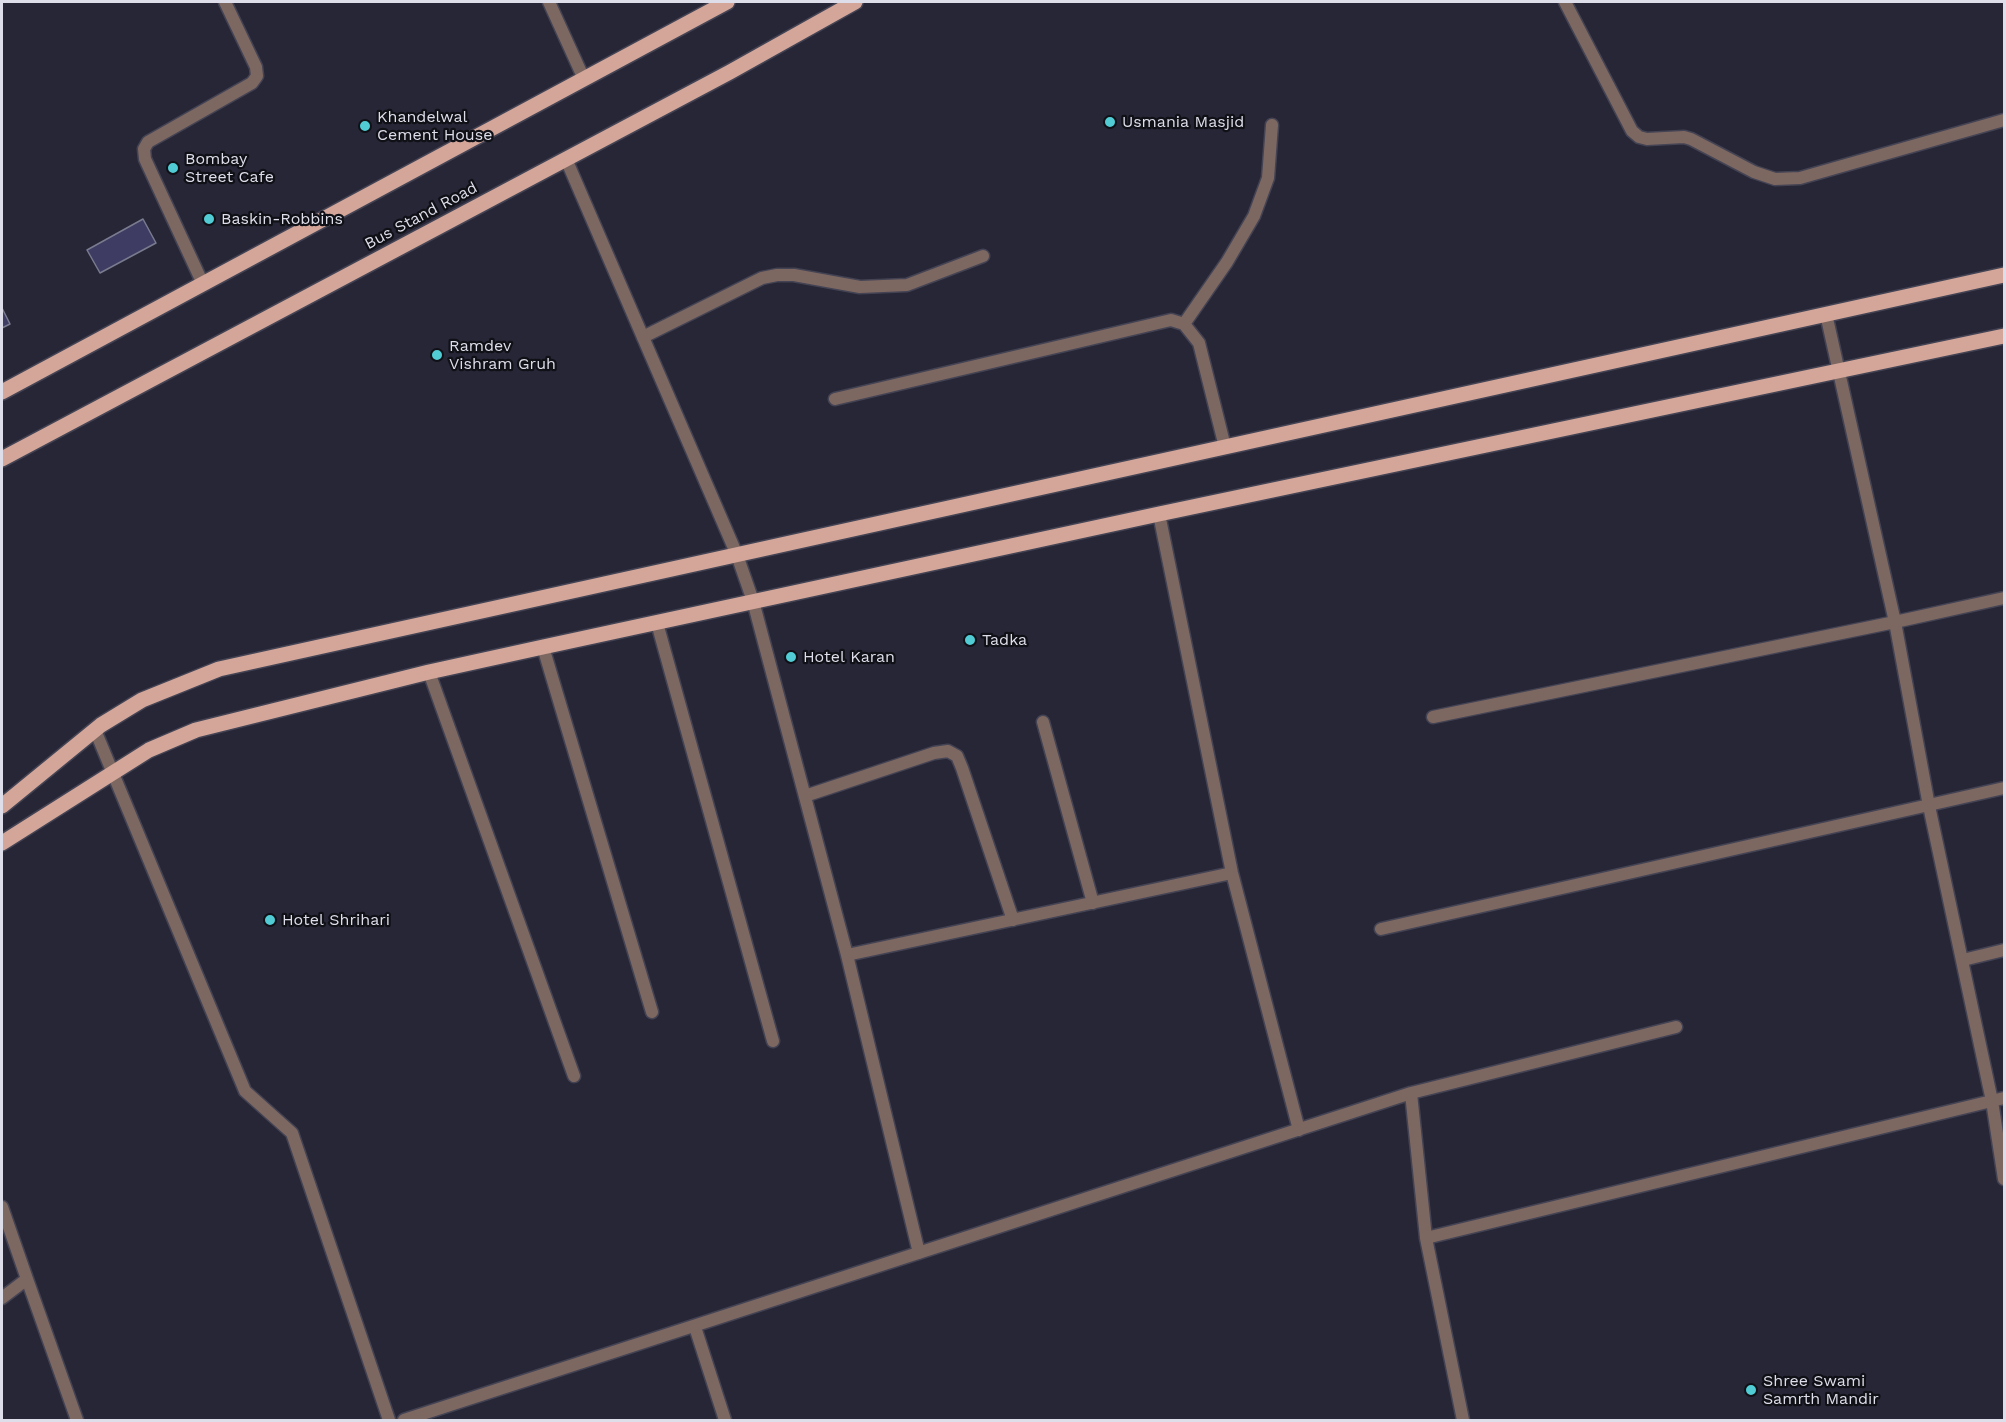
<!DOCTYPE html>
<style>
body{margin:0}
#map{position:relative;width:2006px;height:1422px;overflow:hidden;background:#262637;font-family:"Work Sans",sans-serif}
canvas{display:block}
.frame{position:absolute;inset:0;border:3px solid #dedeea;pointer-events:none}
</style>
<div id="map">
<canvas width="2006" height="1422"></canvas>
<div class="frame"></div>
</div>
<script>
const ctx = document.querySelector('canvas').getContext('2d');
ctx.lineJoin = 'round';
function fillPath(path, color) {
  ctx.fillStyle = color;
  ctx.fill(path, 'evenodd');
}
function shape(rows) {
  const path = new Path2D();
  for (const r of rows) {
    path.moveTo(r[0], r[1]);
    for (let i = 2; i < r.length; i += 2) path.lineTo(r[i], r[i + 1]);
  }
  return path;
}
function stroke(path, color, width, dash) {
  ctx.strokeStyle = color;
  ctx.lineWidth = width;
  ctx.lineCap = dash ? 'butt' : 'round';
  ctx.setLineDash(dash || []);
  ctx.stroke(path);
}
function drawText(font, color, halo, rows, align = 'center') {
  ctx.font = font + ' "Work Sans",sans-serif';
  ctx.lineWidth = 4.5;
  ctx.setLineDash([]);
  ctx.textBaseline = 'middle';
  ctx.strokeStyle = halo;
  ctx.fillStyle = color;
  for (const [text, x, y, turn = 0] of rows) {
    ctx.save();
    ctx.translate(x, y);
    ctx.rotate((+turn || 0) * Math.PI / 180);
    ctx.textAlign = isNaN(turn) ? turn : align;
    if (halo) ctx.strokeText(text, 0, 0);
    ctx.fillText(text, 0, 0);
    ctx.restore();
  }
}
const building = shape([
 [143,219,156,243,100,273,87,250,143,219],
 [2,308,10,324,2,328,2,308]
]);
fillPath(building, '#3e3c63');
stroke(building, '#7a7b8f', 1.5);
const lane = shape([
 [549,2,584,79],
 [1565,2,1632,131,1639,137,1647,139,1684,137,1691,139,1754,172,1775,179,1800,178,2004,120],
 [203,284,145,159,144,149,148,142,252,83,257,76,256,67,225,2],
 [1184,324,1227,262,1254,216,1268,178,1272,125],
 [643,337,762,278,777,275,794,275,860,287,907,285,983,256],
 [835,399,1171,320,1184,324,1199,343,1225,447]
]);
const street = shape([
 [566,159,737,555,753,601,847,955,919,1253],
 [1826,314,1895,622,1929,806,1992,1101,2004,1179],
 [1159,514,1232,873,1299,1130],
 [657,623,773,1041],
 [543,647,652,1012],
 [429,672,574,1076],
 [1433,717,1895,622,2004,598],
 [1043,722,1093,903],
 [95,730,245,1091,292,1133,389,1420],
 [805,796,934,753,948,751,957,756,962,768,1013,920],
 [1381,929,2004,788],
 [847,955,1232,873],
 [1963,960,2004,950],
 [1411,1093,1426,1238,1463,1420],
 [2,1207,27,1279,2,1298],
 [1426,1238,2004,1098],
 [27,1279,77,1420],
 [695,1327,725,1420],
 [404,1420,1411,1093,1676,1027]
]);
const primary = shape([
 [2,392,727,2],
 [2,459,730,72,855,2],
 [2,806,101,725,142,700,219,669,2004,275],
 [2,843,149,750,196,730,429,672,543,647,1159,514,2004,336]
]);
stroke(lane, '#434354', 15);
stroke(street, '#434354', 15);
stroke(primary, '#434354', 18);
stroke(lane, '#7d6761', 12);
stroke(street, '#7d6761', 12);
stroke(primary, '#d3a699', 15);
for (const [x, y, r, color] of [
 [1110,122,6,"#51ccd4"],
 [365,126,6,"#51ccd4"],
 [173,168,6,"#51ccd4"],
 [209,219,6,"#51ccd4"],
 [437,355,6,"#51ccd4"],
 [970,640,6,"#51ccd4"],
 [791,657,6,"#51ccd4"],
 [270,920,6,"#51ccd4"],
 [1751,1390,6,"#51ccd4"]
]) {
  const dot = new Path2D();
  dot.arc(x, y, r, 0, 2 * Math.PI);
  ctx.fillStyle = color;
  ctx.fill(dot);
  stroke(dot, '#101017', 2);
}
drawText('16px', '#dedeea', '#101017', [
 ["Khandelwal",377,117],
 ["Cement House",377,135],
 ["Usmania Masjid",1122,122],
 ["Bombay",185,159],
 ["Street Cafe",185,177],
 ["Baskin-Robbins",221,219],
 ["Ramdev",449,346],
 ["Vishram Gruh",449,364],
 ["Tadka",982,640],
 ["Hotel Karan",803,657],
 ["Hotel Shrihari",282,920],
 ["Shree Swami",1763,1381],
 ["Samrth Mandir",1763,1399]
], 'left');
drawText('16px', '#dedeea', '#101017', [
 ["Bus Stand Road",421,216,-28]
]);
</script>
